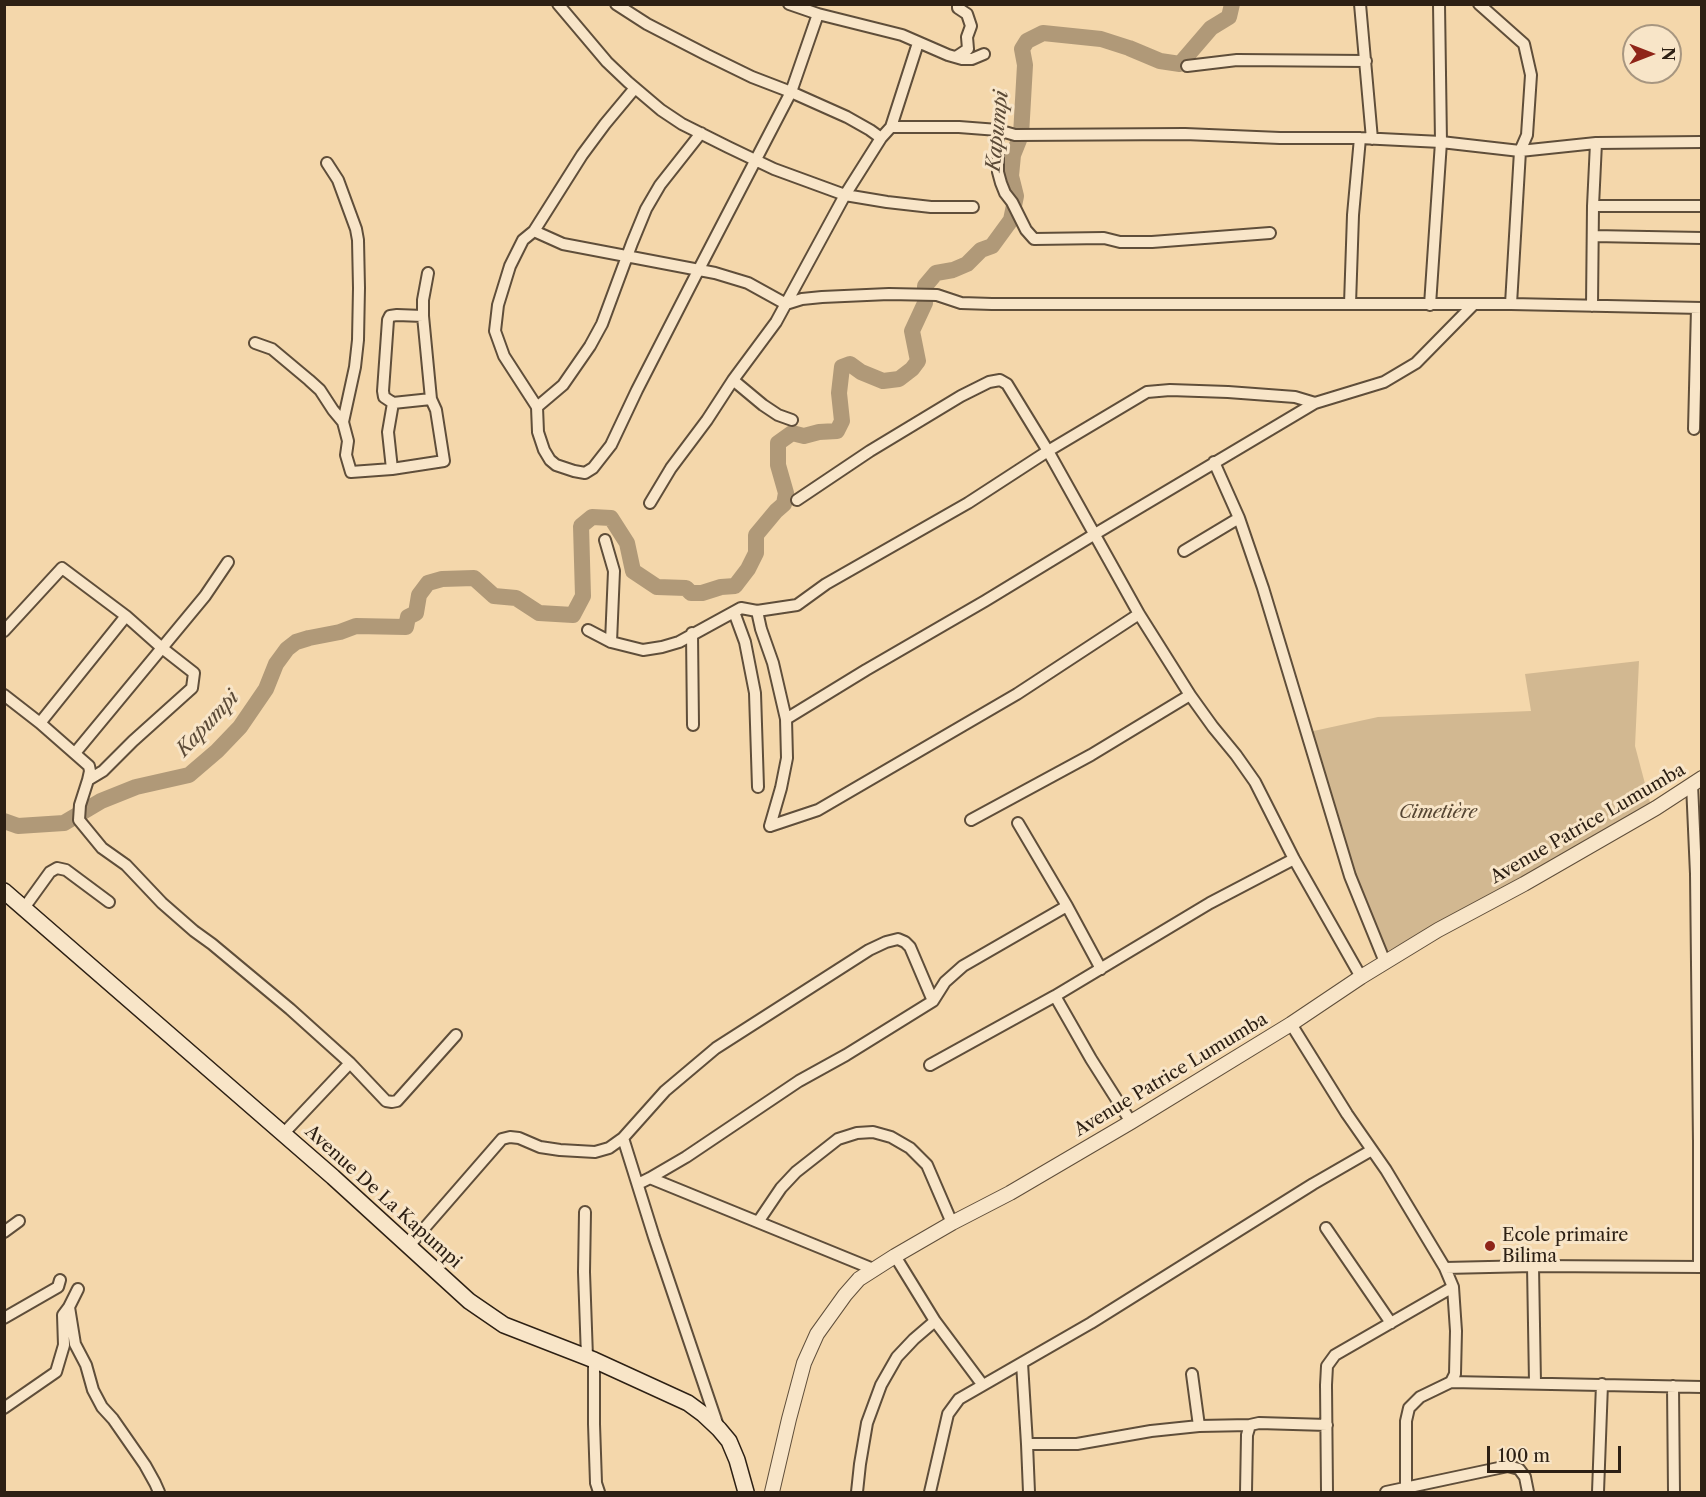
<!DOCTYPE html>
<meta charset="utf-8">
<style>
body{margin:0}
#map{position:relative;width:1706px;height:1497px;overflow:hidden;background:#f4d7ab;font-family:"Libre Caslon Text",serif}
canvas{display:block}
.frame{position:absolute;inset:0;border:6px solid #2d2014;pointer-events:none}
.north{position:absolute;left:1622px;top:24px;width:60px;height:60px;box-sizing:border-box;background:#f8e5c8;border:2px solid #a79680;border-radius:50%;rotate:90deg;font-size:16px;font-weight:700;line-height:24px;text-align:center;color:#2d2014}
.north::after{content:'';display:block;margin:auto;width:21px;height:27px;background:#8f2418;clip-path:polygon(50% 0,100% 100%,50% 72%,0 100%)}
.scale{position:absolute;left:1487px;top:1446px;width:134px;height:27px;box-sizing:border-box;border:3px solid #2d2014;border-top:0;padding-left:8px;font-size:18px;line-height:21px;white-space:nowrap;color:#2d2014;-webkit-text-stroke:4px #f8e5c8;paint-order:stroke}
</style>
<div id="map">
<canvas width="1706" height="1497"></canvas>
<div class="frame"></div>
<div class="north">N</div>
<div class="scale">100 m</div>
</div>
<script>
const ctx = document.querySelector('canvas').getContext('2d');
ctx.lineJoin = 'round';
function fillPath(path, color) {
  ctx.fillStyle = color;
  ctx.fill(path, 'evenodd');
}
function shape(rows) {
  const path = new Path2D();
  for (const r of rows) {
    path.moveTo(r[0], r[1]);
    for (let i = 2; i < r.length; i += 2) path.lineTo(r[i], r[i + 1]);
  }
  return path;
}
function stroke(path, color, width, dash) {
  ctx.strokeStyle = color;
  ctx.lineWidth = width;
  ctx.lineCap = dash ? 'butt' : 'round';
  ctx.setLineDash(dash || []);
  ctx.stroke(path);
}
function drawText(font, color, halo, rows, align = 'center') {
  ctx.font = font + ' "Libre Caslon Text",serif';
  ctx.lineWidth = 6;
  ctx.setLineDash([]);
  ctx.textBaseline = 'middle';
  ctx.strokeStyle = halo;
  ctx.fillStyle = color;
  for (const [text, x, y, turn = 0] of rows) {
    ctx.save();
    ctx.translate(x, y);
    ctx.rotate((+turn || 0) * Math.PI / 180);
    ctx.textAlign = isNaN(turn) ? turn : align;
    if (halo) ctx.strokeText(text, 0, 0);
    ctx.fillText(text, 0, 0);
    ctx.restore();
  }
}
fillPath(shape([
 [1639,661,1635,746,1652,810,1382,954,1309,732,1378,717,1531,711,1525,674]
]), '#d2b891');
stroke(shape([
 [4,821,18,826,64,823,101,801,136,787,189,775,217,751,240,727,266,689,276,664,287,649,296,642,309,638,340,632,356,626,406,627,408,617,416,613,419,595,428,583,442,579,474,578,494,596,516,598,539,613,573,615,583,596,581,526,592,517,611,518,627,543,633,571,657,587,686,588,691,593,702,593,721,587,735,586,748,569,756,553,756,535,776,511,784,504,786,493,778,465,778,443,792,433,804,436,819,432,837,431,842,421,839,393,842,367,850,364,861,372,883,381,899,379,912,369,918,361,912,331,925,303,925,286,936,273,953,270,967,264,981,250,992,246,1011,220,1016,196,1011,176,1013,155,1021,135,1025,65,1022,49,1027,41,1043,33,1101,39,1129,48,1160,61,1180,64,1211,28,1229,17,1232,4]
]), '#b09978', 16);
const minor = shape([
 [558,4,607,62,628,82,661,110,682,124,728,147,774,169,845,195,887,202,931,207,973,207],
 [616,4,647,24,707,55,752,77,791,92,847,117,870,130,881,138],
 [789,4,818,14,902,35,948,55,962,59,972,59,984,54],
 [1360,4,1372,139],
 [1479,4,1524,44,1531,75,1527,135,1520,151,1511,304],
 [956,57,968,49,967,37,971,26,967,14,958,8,958,4],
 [1187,66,1237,60,1366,61],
 [635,88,605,124,582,155,534,231,523,240,510,266,498,305,495,331,504,356,537,407,538,432,544,450,550,460,556,465,574,471,585,473,593,468,611,445,637,390,699,269,791,92,818,14],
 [891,127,959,127,998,130,1015,135,1185,134,1280,138,1360,138,1441,142,1520,151,1596,143,1702,142],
 [998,130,998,172,1001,183,1005,193,1012,202,1026,230,1034,239,1104,238,1120,242,1152,242,1270,233],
 [327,163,338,180,356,229,358,240,359,288,358,340,355,367,343,422,348,441,346,455,351,472,392,469,444,461,436,410,431,399,423,316,423,300,428,273],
 [1593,206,1702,206],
 [534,231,563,244,715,273,748,283,786,304,802,299,822,297,889,294,937,295,961,303,992,304,1511,304,1702,308],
 [1593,236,1702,238],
 [1350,304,1353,215,1360,138],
 [1430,305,1441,142,1439,4],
 [1592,306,1593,206,1596,143],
 [255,343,272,349,309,380,320,390,333,410,343,422],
 [733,380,763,405,778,415,792,420],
 [393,403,384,397,383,391,388,320,390,316,397,315,423,316],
 [537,407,563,385,590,346,602,324,632,243,646,209,660,185,701,133],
 [1694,429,1697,308],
 [1214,462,1239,518,1263,588,1350,876,1385,962],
 [392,469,388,432,393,403,431,399],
 [797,500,870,451,961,396,989,382,1000,380,1007,384,1048,451,1139,614,1190,695,1213,727,1236,755,1255,782,1294,859,1361,977],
 [650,503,671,468,707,420,733,380,776,322,845,195,881,138,891,127,918,43],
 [605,540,614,571,611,642],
 [1184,551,1239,518],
 [757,611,761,629,773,663,786,719,787,758,781,788,770,826],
 [734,612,745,642,755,693,758,787],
 [588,630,611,642,643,650,662,647,679,642,741,608,757,611,797,605,826,584,968,503,1048,451,1147,392,1170,390,1228,392,1295,397,1315,403],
 [4,631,62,568,126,616,162,648,194,673,192,688,133,741,103,771,88,780],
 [692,633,693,725],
 [4,695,40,723,89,766,90,771,88,780,80,805,79,820,102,848,126,865,162,903,194,931,212,944,290,1009,350,1063,386,1101,392,1102,397,1101,456,1035],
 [786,719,866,670,985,601,1095,534,1315,403,1384,382,1416,363,1473,305],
 [40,723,126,616],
 [75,753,205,596,228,562],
 [1692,784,1696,874,1699,1143,1699,1267],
 [971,820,1091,755,1190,695],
 [1018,823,1067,906,1101,969],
 [770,826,818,810,1017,694,1139,614],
 [24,908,50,872,57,868,66,870,109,902],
 [1055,996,1091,1059,1131,1122],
 [1291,1024,1347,1114,1386,1170,1445,1268,1453,1287,1456,1331,1455,1374,1451,1382,1420,1397,1409,1408,1406,1421,1406,1487],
 [930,1065,1055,996,1210,903,1294,859],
 [283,1134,350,1063],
 [650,1178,873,1269],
 [638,1184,650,1178,686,1157,799,1081,846,1055,933,1001,945,982,963,966,1067,906],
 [585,1212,584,1272,587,1357],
 [758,1222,781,1188,796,1172,838,1139,857,1133,873,1132,891,1137,910,1148,927,1165,952,1223],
 [1326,1228,1391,1323],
 [4,1232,19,1221],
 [408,1247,502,1139,510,1137,519,1138,540,1147,560,1150,595,1152,609,1148,623,1138],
 [895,1256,935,1321,982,1384],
 [1533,1266,1535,1383],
 [1445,1268,1533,1266,1702,1267],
 [78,1289,69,1307,75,1344,86,1365,93,1390,102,1407,113,1419,145,1465,155,1483,159,1492],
 [4,1318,58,1287,60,1280],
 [594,1360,594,1424,596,1483,599,1492],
 [1022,1363,1027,1444,1029,1492],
 [1192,1374,1199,1426],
 [1451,1382,1702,1387],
 [1673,1386,1674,1492],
 [4,1408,56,1372,64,1345,63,1315,69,1307],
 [718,1426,654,1237,623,1138,665,1091,716,1048,869,950,886,942,898,939,905,942,910,947,933,1001],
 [1027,1444,1077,1444,1151,1431,1199,1426,1250,1425],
 [857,1492,860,1464,867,1423,881,1385,897,1357,914,1339,935,1321],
 [930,1492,948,1414,959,1399,1091,1323,1313,1184,1372,1150],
 [1246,1492,1247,1435,1250,1425,1259,1423,1327,1425],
 [1327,1492,1326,1385,1327,1366,1335,1355,1453,1287],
 [1386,1492,1508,1466,1519,1469,1525,1477,1528,1492],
 [1598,1492,1602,1384]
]);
const tertiary = shape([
 [772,1492,789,1419,804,1363,817,1334,845,1295,859,1279,895,1256,952,1223,1010,1193,1131,1122,1291,1024,1361,977,1438,930,1524,884,1656,808,1702,778]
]);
const secondary = shape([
 [4,891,333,1177,469,1301,504,1325,594,1360,688,1403,703,1414,719,1429,729,1441,737,1460,746,1492]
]);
stroke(minor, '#5f4e3a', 14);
stroke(tertiary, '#5f4e3a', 16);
stroke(secondary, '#2d2014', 18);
stroke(minor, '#f8e5c8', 10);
stroke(tertiary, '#f8e5c8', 14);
stroke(secondary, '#f8e5c8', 15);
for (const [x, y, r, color] of [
 [1490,1246,6,"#8f2418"]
]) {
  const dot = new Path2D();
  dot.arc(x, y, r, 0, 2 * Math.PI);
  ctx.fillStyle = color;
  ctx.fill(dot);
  stroke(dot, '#f8e5c8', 2);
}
drawText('italic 18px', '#564633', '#f8e5c8', [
 ["Cimetière",1438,813]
]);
drawText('18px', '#2d2014', '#f8e5c8', [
 ["Avenue Patrice Lumumba",1588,824,-30],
 ["Avenue Patrice Lumumba",1171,1075,-31],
 ["Avenue De La Kapumpi",383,1197,42]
]);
drawText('18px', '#2d2014', '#f8e5c8', [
 ["Ecole primaire",1502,1236],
 ["Bilima",1502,1257]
], 'left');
drawText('italic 20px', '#5b4a37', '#f8e5c8', [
 ["Kapumpi",998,131,-84],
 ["Kapumpi",208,724,-47]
]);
</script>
